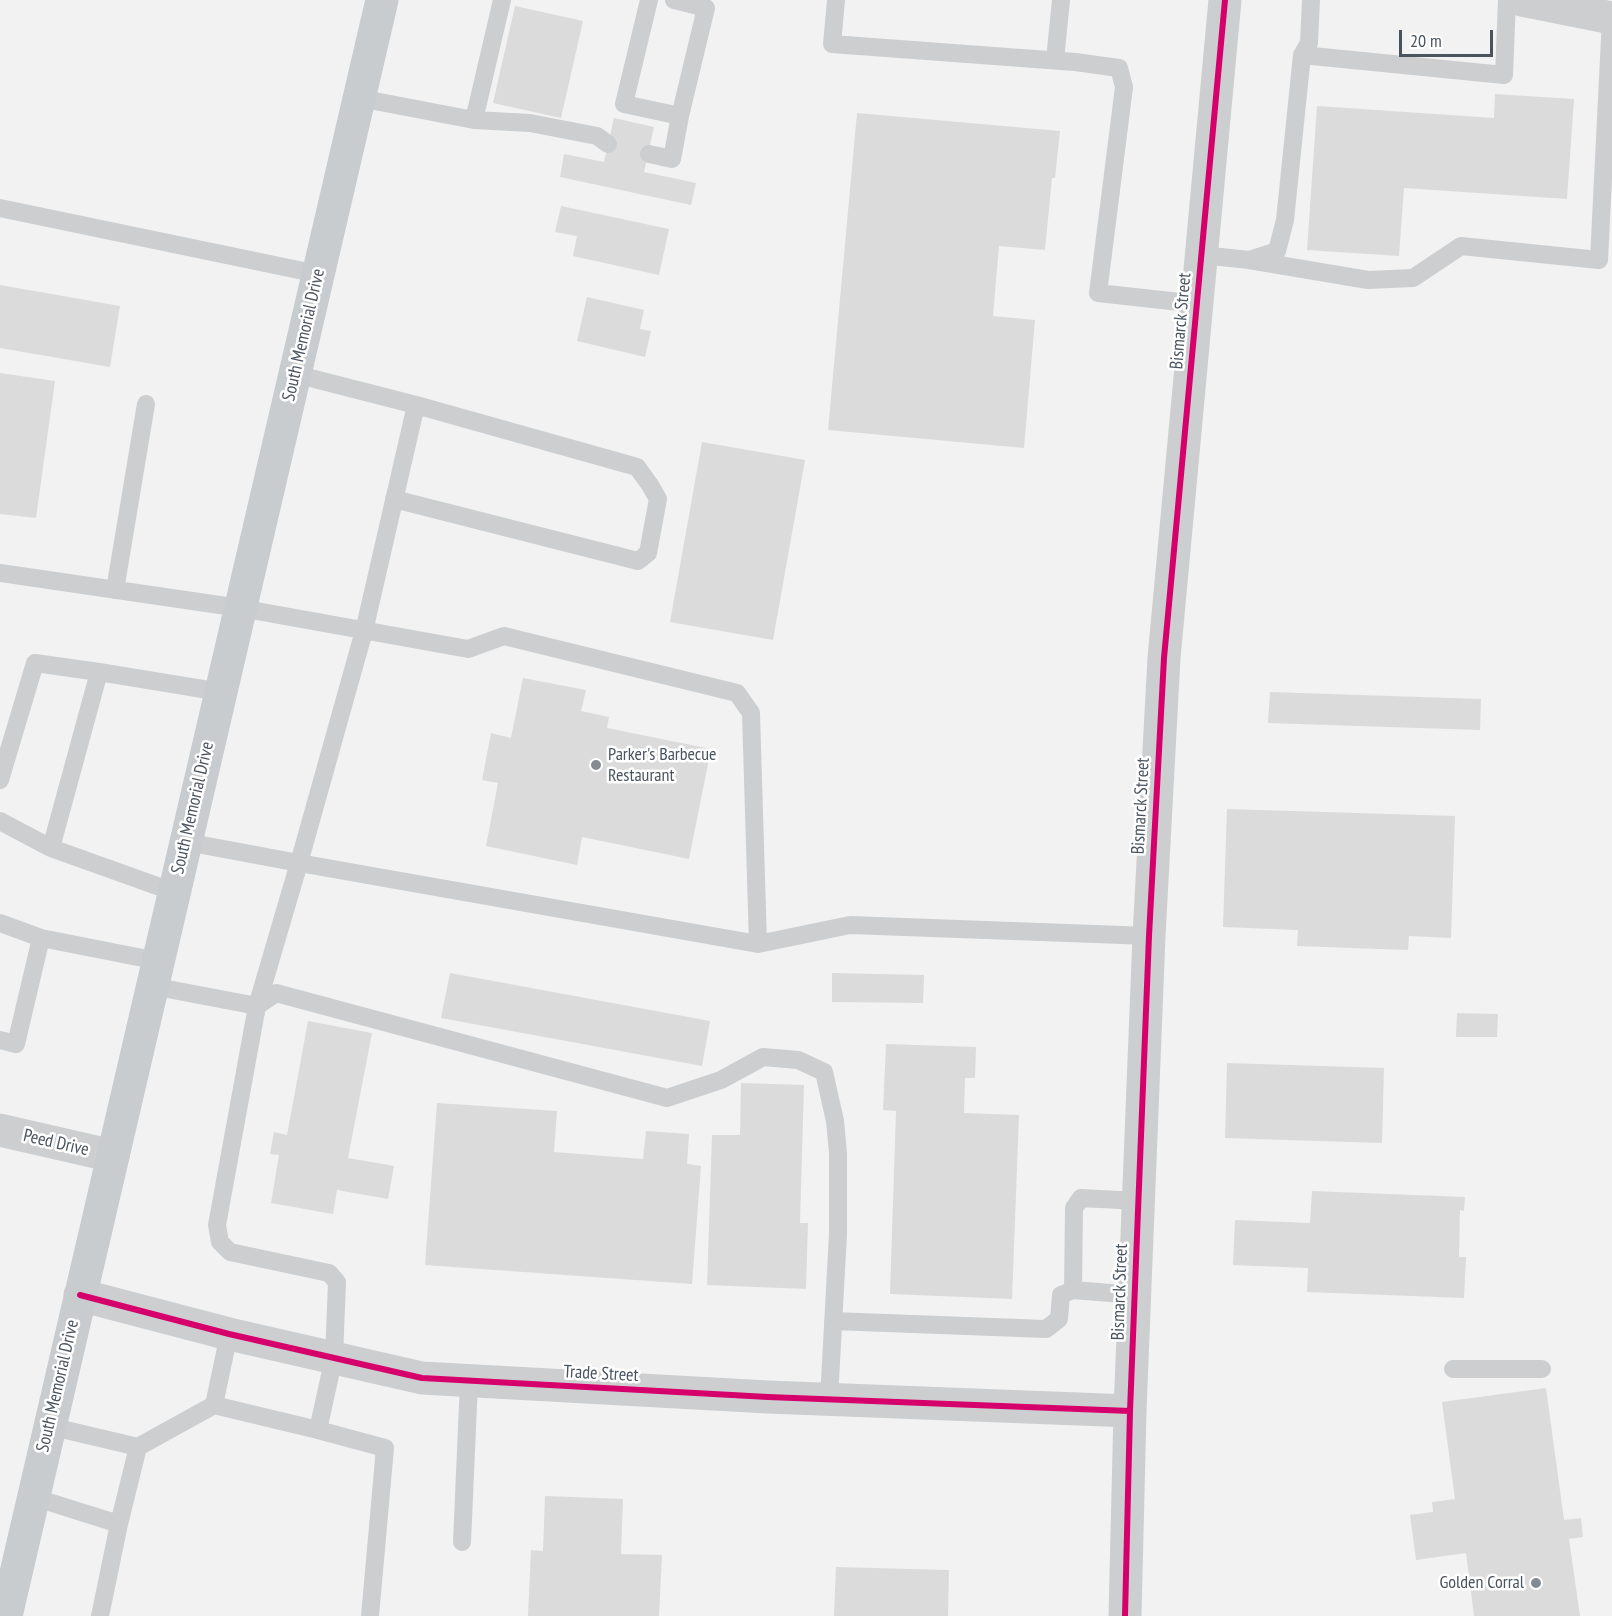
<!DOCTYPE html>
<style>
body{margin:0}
#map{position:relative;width:1612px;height:1616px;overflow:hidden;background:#f2f2f2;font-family:"PT Sans Narrow",sans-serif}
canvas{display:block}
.scale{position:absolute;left:1399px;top:30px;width:94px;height:27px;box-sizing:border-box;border:3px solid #49545f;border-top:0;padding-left:8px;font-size:18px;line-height:21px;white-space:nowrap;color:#49545f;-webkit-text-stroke:4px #fff;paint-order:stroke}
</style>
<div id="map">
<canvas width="1612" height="1616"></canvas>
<div class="scale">20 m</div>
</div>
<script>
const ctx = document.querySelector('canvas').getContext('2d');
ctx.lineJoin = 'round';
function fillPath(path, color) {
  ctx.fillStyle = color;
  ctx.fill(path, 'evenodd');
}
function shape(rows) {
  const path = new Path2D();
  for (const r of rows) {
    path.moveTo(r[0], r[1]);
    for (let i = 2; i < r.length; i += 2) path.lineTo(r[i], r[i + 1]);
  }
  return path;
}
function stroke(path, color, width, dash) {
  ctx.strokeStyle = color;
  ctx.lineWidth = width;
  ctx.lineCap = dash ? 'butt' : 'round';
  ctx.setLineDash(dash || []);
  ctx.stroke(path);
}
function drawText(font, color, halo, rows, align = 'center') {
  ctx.font = font + ' "PT Sans Narrow",sans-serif';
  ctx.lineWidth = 5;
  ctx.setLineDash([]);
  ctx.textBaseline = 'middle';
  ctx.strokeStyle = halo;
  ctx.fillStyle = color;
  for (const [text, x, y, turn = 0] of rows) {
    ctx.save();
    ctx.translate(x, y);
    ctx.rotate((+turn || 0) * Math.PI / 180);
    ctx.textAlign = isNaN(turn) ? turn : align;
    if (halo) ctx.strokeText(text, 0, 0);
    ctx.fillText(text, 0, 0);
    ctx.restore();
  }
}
fillPath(shape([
 [515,6,583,21,561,118,493,103],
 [1495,94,1574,99,1567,199,1404,188,1399,256,1307,250,1317,106,1494,118],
 [857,113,1060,131,1055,178,1052,178,1045,250,999,246,993,316,1035,320,1024,448,828,430],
 [614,118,654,127,644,172,696,183,691,205,560,177,564,154,604,162],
 [561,206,669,229,659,275,573,256,577,236,555,232],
 [0,285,120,306,110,367,0,348],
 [587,297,644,310,640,329,651,331,645,357,577,341],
 [0,373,55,381,36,518,0,514],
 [702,442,805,460,773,640,670,622],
 [523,678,586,690,581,711,609,717,607,728,711,749,689,859,582,837,577,865,486,846,498,783,482,780,491,733,511,738],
 [1270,692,1481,699,1480,730,1268,723],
 [1227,809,1455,816,1451,938,1409,936,1408,950,1297,946,1298,930,1223,927],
 [450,973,710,1021,702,1066,441,1018],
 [832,973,924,975,923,1003,832,1002],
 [1457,1013,1498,1014,1497,1037,1456,1037],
 [308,1021,372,1033,348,1158,394,1166,388,1199,337,1190,333,1214,271,1203,279,1155,270,1154,274,1132,287,1135],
 [886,1044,976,1047,975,1078,965,1078,964,1113,1019,1115,1012,1299,890,1294,896,1111,883,1110],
 [1227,1063,1384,1068,1382,1143,1225,1138],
 [741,1083,804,1085,800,1223,808,1223,806,1289,707,1285,712,1135,740,1135],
 [437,1103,557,1111,554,1152,643,1159,646,1131,689,1134,687,1164,701,1166,692,1284,425,1265],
 [1312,1191,1465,1197,1464,1211,1460,1210,1459,1257,1466,1257,1464,1298,1307,1292,1308,1268,1233,1265,1235,1220,1310,1223],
 [1546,1388,1564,1520,1581,1518,1583,1537,1569,1539,1580,1616,1474,1616,1466,1553,1416,1560,1410,1515,1433,1512,1432,1502,1455,1499,1442,1402],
 [545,1496,623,1499,621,1554,662,1555,659,1616,528,1616,531,1550,543,1551],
 [836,1567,949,1570,948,1616,834,1616]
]), '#dbdbdc');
stroke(shape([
 [649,0,624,104,680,116],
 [836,0,832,44,1075,62,1119,68,1124,87,1098,293,1198,304],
 [1302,55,1504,75,1507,0],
 [1055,60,1061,0],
 [359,98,474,120,502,0],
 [474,120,530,123,597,136,608,144],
 [649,154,672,159,680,116,706,8,674,0],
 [0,208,318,274],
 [1202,255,1249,260,1277,251,1285,220,1302,55,1309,43,1311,0],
 [1249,260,1368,280,1413,278,1461,246,1599,260,1611,18],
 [295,374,416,405,364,631,299,863,758,944,850,925,1149,936],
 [394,499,638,561,648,553,658,499,650,485,637,467,416,405],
 [0,573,240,608,468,649,504,636,737,693,751,713,758,944],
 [115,590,146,404],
 [0,780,35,663,99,672],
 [0,821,51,848],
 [174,892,51,848,99,672,221,692],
 [0,923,41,938,158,961],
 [152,986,257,1006,299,863,186,842],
 [0,1040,16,1044,41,938],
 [1073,1290,1074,1208,1081,1198,1139,1201],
 [833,1321,1046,1329,1059,1319,1061,1295,1073,1290,1135,1295],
 [1453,1369,1542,1369],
 [214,1405,318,1430],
 [49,1426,138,1447,214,1405,229,1334],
 [33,1497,119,1524,100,1616],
 [119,1524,138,1447],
 [462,1542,469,1382],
 [370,1616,385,1448,318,1430,334,1357,337,1282,329,1273,230,1252,220,1242,217,1225,257,1006,276,993,667,1098,721,1080,763,1057,798,1060,824,1072,835,1121,838,1153,838,1234,829,1399]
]), '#ccced0', 18);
stroke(shape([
 [1522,0,1612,18],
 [0,1130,113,1156],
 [80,1295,229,1334,422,1378,768,1397,1130,1411],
 [1125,1616,1130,1411,1149,936,1164,658,1225,0]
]), '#ccced0', 33);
stroke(shape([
 [6,1616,382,0]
]), '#c8cccf', 33);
stroke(shape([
 [80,1295,229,1334,422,1378,768,1397,1130,1411],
 [1125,1616,1130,1411,1149,936,1164,658,1225,0]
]), '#d6006c', 6);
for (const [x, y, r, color] of [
 [596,765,6,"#848b92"],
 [1536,1583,6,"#848b92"]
]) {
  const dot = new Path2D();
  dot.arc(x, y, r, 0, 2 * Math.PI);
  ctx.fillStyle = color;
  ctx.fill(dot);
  stroke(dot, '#fff', 2);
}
drawText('18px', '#49545f', '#fff', [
 ["Bismarck Street",1181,321,-85],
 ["South Memorial Drive",304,335,-77],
 ["Bismarck Street",1141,806,-87],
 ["South Memorial Drive",193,808,-77],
 ["Peed Drive",56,1143,13],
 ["Bismarck Street",1120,1292,-88],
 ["Trade Street",601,1374,3],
 ["South Memorial Drive",58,1386,-77]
]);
drawText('18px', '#49545f', '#fff', [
 ["Parker's Barbecue",608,755],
 ["Restaurant",608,776],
 ["Golden Corral",1524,1583,"right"]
], 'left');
</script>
